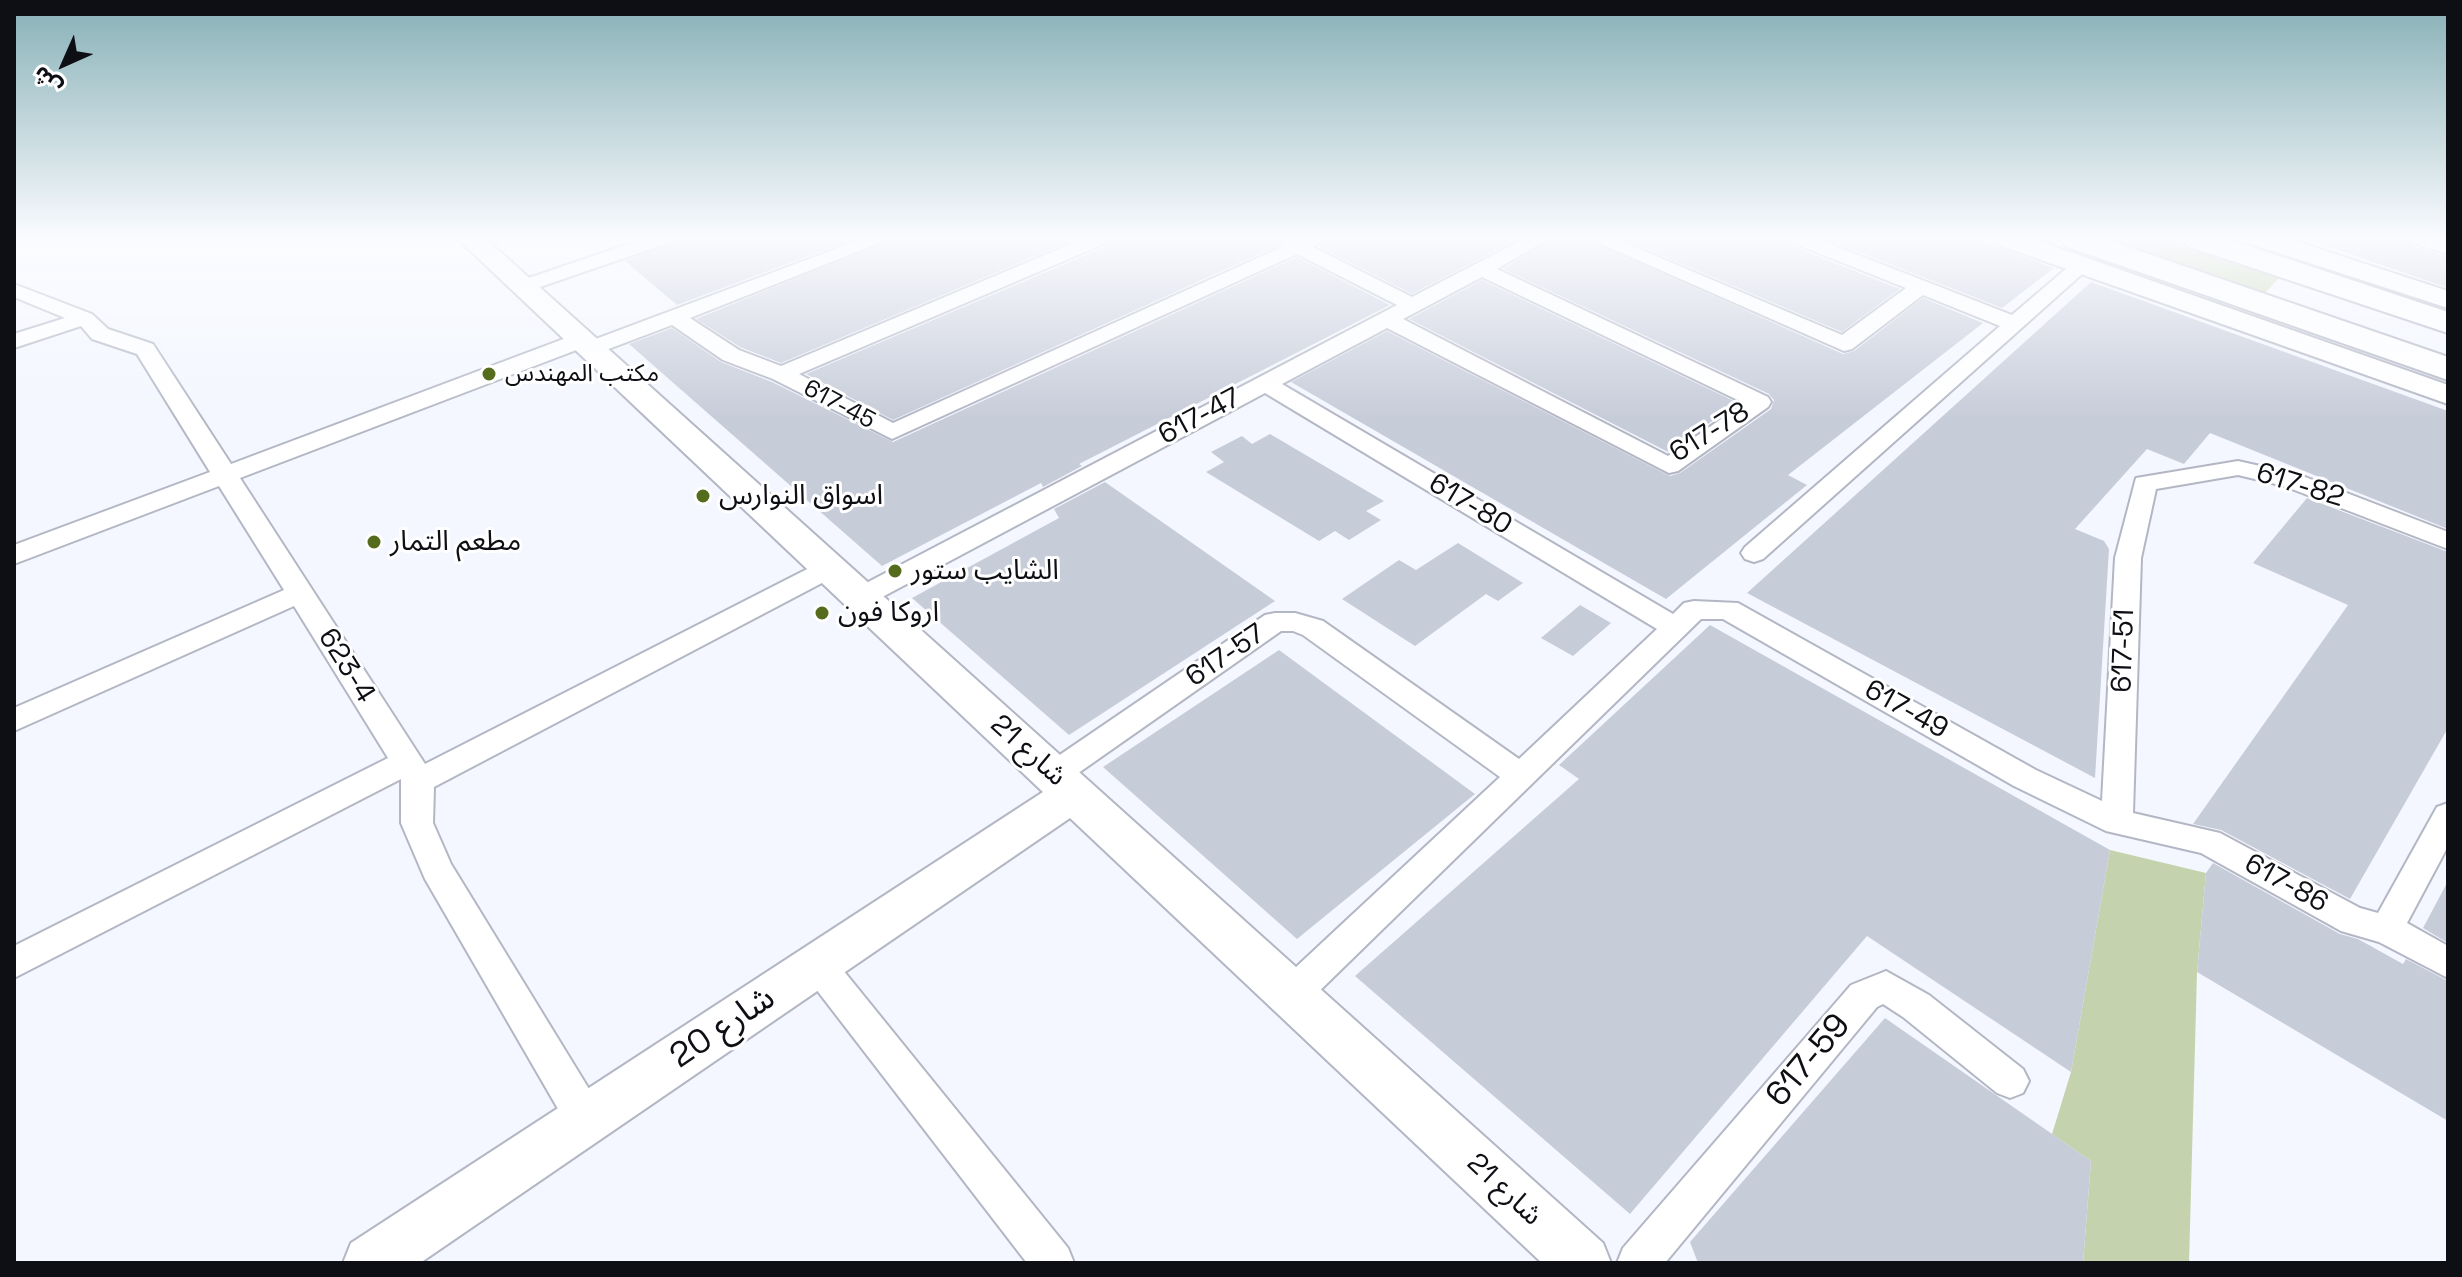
<!DOCTYPE html>
<meta charset="utf-8">
<style>
body{margin:0}
#map{position:relative;width:2462px;height:1277px;overflow:hidden;background:#f4f7ff;font-family:"Space Grotesk","Noto Sans Arabic",sans-serif}
canvas{display:block}
.frame{position:absolute;inset:0;border:16px solid #0e0f14;pointer-events:none}
.north{position:absolute;left:24px;top:24px;width:80px;height:80px;-webkit-text-stroke:6px #fff;paint-order:stroke;rotate:225deg;font-size:22px;font-weight:700;line-height:32px;text-align:center;color:#0e0f14}
.north::after{content:'';display:block;margin:auto;width:28px;height:36px;background:#0e0f14;clip-path:polygon(50% 0,100% 100%,50% 72%,0 100%)}
</style>
<div id="map">
<canvas width="2462" height="1277"></canvas>
<div class="frame"></div>
<div class="north">ش</div>
</div>
<script>
const ctx = document.querySelector('canvas').getContext('2d');
ctx.lineJoin = 'round';
function fillPath(path, color) {
  ctx.fillStyle = color;
  ctx.fill(path, 'evenodd');
}
function shape(rows) {
  const path = new Path2D();
  for (const r of rows) {
    path.moveTo(r[0], r[1]);
    for (let i = 2; i < r.length; i += 2) path.lineTo(r[i], r[i + 1]);
  }
  return path;
}
function stroke(path, color, width, dash) {
  ctx.strokeStyle = color;
  ctx.lineWidth = width;
  ctx.lineCap = dash ? 'butt' : 'round';
  ctx.setLineDash(dash || []);
  ctx.stroke(path);
}
function drawText(font, color, halo, rows, align = 'center') {
  ctx.font = font + ' "Space Grotesk","Noto Sans Arabic",sans-serif';
  ctx.lineWidth = 6;
  ctx.setLineDash([]);
  ctx.textBaseline = 'middle';
  ctx.strokeStyle = halo;
  ctx.fillStyle = color;
  for (const [text, x, y, turn = 0] of rows) {
    ctx.save();
    ctx.translate(x, y);
    ctx.rotate((+turn || 0) * Math.PI / 180);
    ctx.textAlign = isNaN(turn) ? turn : align;
    if (halo) ctx.strokeText(text, 0, 0);
    ctx.fillText(text, 0, 0);
    ctx.restore();
  }
}
fillPath(shape([
 [2099,239,2171,239,2279,278,2265,293],
 [2110,850,2206,873,2197,972,2189,1263,2083,1263,2091,1161,2052,1134,2071,1072]
]), '#c4d3ad');
fillPath(shape([
 [680,239,854,239,677,305,625,261],
 [892,239,1076,239,781,363,740,347,696,319],
 [1112,239,1277,239,1277,246,893,420,806,374,1107,246],
 [1328,239,1518,239,1412,294,1319,247],
 [1551,239,1587,239,1843,354,1854,351,1923,298,1983,323,1788,475,1807,485,1666,599,1291,382,1387,331,1670,476,1680,473,1771,409,1774,400,1769,394,1503,269],
 [1623,239,1787,239,1792,246,1900,289,1842,332],
 [1825,239,1976,239,2054,268,2002,308],
 [2307,239,2407,239,2412,246,2448,257,2448,288],
 [1297,257,1390,305,1079,464,1082,466,1043,487,1041,483,882,566,629,344,672,328,721,362,772,382,893,442],
 [1482,280,1738,403,1668,452,1409,319],
 [2091,282,2448,411,2448,529,2210,433,2184,464,2147,449,2075,529,2104,541,2109,549,2095,778,1747,593],
 [1270,434,1384,501,1366,511,1381,520,1349,540,1335,531,1319,541,1206,472,1224,462,1211,452,1242,436,1252,444],
 [1105,482,1275,601,1069,735,912,598,1059,518,1054,509],
 [2307,498,2448,552,2448,728,2350,899,2221,830,2193,824,2348,605,2253,563],
 [1458,543,1523,583,1498,601,1486,594,1415,646,1342,599,1399,560,1416,570],
 [1580,605,1611,623,1573,656,1541,638],
 [1710,625,2110,850,2071,1072,1867,936,1630,1214,1355,976,1579,779,1559,765],
 [1279,650,1475,794,1297,939,1103,767],
 [2213,863,2340,934,2358,939,2403,964,2406,959,2448,981,2448,1121,2197,972,2206,873],
 [2448,881,2448,943,2423,928],
 [1885,1018,2091,1161,2083,1263,1698,1263,1690,1242]
]), '#c7ccd9');
const street = shape([
 [643,239,671,239,668,243,531,290,524,292,514,286,517,282,643,239],
 [862,239,889,239,690,318,739,350,781,366,1083,239,1109,239,1106,243,799,374,893,423,1282,247,1278,242,1280,239,1325,239,1313,247,1412,297,1524,239,1548,239,1497,269,1768,397,1771,402,1768,407,1678,471,1669,473,1387,328,1282,384,1673,614,1684,603,1694,601,1738,603,2036,770,2102,801,2115,558,2136,478,2238,461,2300,475,2448,532,2448,549,2284,486,2238,475,2156,489,2141,558,2133,813,2220,833,2360,908,2378,913,2437,807,2448,803,2448,846,2407,923,2448,946,2448,978,2379,942,2341,931,2201,853,2106,831,2014,786,1723,619,1701,619,1306,1004,1293,1009,1280,1004,1275,993,1280,982,1500,777,1303,635,1293,631,1281,631,1064,783,1053,787,1042,783,1038,775,1042,767,1265,615,1275,613,1295,613,1323,621,1519,759,1657,629,1265,393,871,603,861,606,851,603,847,597,851,591,1397,305,1297,254,892,439,773,379,723,360,672,325,598,353,590,355,579,349,240,478,425,764,821,562,839,562,843,568,839,574,434,787,433,823,451,864,600,1107,605,1120,600,1133,586,1138,572,1133,425,879,401,823,401,779,14,978,14,946,388,758,294,606,14,731,14,708,284,590,219,486,14,564,14,545,210,472,137,354,92,339,81,326,14,348,14,334,65,318,14,297,14,284,92,314,108,329,153,344,231,464,574,335,582,333,593,340,862,239],
 [1482,277,1744,403,1668,456,1403,319,1482,277],
 [1590,239,1616,239,1842,335,1906,288,1793,243,1790,239,1817,239,2012,315,2074,262,2081,260,2091,266,1763,559,1754,562,1745,559,1741,553,1745,547,2000,326,1923,295,1852,349,1844,351,1590,239],
 [2410,239,2448,242,2448,254,2413,243,2410,239],
 [818,950,830,954,1068,1248,1074,1263,1027,1263,806,976,801,965,806,954,818,950],
 [1886,971,1929,995,2023,1069,2029,1081,2023,1093,2010,1098,1997,1093,1903,1017,1883,1004,1877,1007,1665,1263,1617,1263,1623,1248,1851,985,1886,971]
]);
const secondary = shape([
 [458,239,486,239,1603,1243,1611,1263,1542,1263,1070,818,420,1263,343,1263,351,1243,1043,792,458,239],
 [1995,239,2033,239,2448,385,2448,404,1999,245,1995,239],
 [2250,239,2289,239,2448,291,2448,308,2254,245,2250,239]
]);
const highway = shape([
 [2061,239,2105,239,2448,357,2448,380,2065,246,2061,239],
 [2183,239,2228,239,2448,312,2448,333,2187,246,2183,239]
]);
stroke(street, '#b3b7c4', 4);
stroke(secondary, '#b3b7c4', 4);
stroke(highway, '#b3b7c4', 4);
fillPath(street, '#fff');
fillPath(secondary, '#fff');
fillPath(highway, '#fff');
const sky = ctx.createLinearGradient(0, 0, 0, 418);
sky.addColorStop(0, '#86b0b6');
sky.addColorStop(0.57, '#fafbff');
sky.addColorStop(1, '#fafbff00');
ctx.fillStyle = sky;
ctx.fillRect(0, 0, 2462, 418);
for (const [x, y, r, color] of [
 [489,374,8,"#556c1d"],
 [703,496,8,"#556c1d"],
 [374,542,8,"#556c1d"],
 [895,571,8,"#556c1d"],
 [822,613,8,"#556c1d"]
]) {
  const dot = new Path2D();
  dot.arc(x, y, r, 0, 2 * Math.PI);
  ctx.fillStyle = color;
  ctx.fill(dot);
  stroke(dot, '#fff', 3);
}
drawText('24px', '#0e0f14', '#fff', [
 ["مكتب المهندس",505,374]
], 'left');
drawText('24px', '#0e0f14', '#fff', [
 ["617-45",839,405,28]
]);
drawText('28px', '#0e0f14', '#fff', [
 ["617-47",1200,417,-28],
 ["617-78",1710,433,-32],
 ["617-82",2300,486,17],
 ["617-80",1470,505,31],
 ["617-51",2124,651,-88],
 ["617-57",1226,656,-34],
 ["623-4",346,666,58],
 ["617-49",1906,710,29],
 ["شارع 21",1028,751,42],
 ["617-86",2286,884,29],
 ["شارع 21",1504,1190,43]
]);
drawText('28px', '#0e0f14', '#fff', [
 ["اسواق النوارس",719,496],
 ["مطعم التمار",390,542],
 ["الشايب ستور",911,571],
 ["اروكا فون",838,613]
], 'left');
drawText('34px', '#0e0f14', '#fff', [
 ["شارع 20",723,1028,-34],
 ["617-59",1809,1061,-50]
]);
</script>
